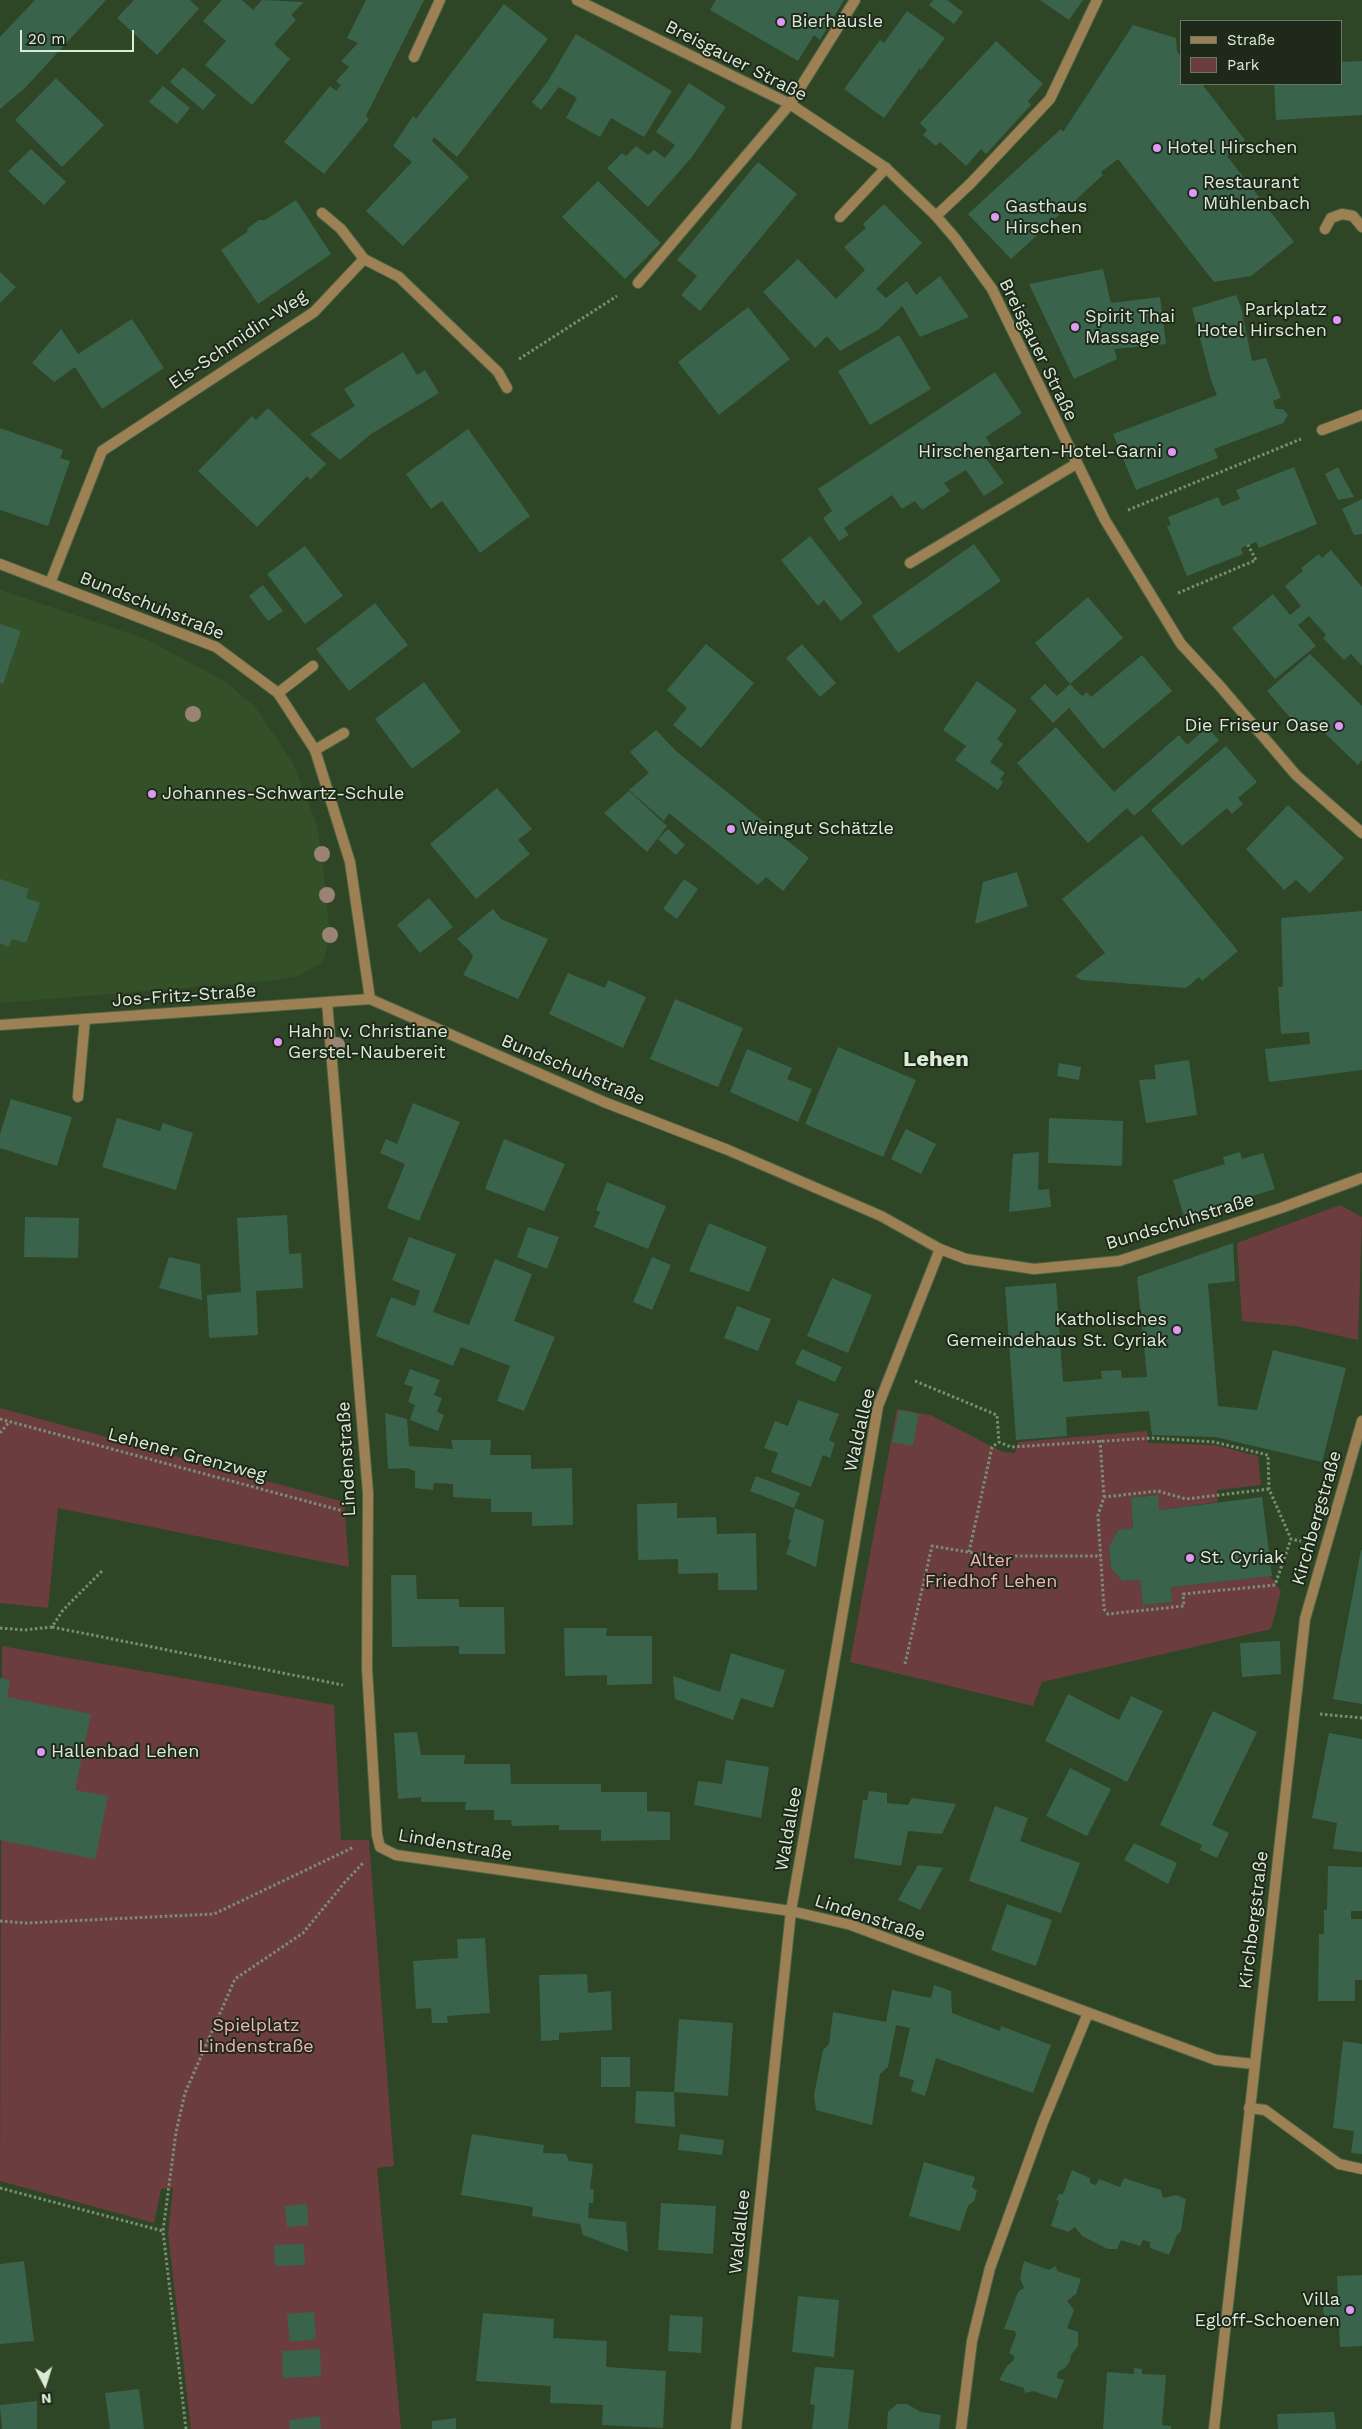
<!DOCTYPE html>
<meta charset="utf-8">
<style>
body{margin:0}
#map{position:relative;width:1362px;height:2429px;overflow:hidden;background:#2e4625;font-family:"Work Sans",sans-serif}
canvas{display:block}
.legend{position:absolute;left:1180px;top:20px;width:162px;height:65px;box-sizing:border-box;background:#1e291a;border:1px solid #6a7766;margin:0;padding:6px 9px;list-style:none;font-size:15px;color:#dcebd7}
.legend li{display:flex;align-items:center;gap:10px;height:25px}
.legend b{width:25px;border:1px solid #6a7766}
.north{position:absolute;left:20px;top:2359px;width:50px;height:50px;-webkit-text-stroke:4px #1e291a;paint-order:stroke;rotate:175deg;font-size:14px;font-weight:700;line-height:20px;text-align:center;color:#dcebd7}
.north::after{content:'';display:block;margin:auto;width:18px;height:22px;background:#dcebd7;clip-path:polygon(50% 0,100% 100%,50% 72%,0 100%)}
.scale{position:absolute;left:20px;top:30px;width:114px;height:22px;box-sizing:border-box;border:2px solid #dcebd7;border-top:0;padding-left:6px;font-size:15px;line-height:18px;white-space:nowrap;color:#dcebd7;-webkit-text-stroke:4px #1e291a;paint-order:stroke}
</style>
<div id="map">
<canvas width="1362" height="2429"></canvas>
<ul class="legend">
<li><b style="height:6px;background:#9d8155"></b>Straße</li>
<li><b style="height:14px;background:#6c3d3f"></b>Park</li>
</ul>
<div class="north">N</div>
<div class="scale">20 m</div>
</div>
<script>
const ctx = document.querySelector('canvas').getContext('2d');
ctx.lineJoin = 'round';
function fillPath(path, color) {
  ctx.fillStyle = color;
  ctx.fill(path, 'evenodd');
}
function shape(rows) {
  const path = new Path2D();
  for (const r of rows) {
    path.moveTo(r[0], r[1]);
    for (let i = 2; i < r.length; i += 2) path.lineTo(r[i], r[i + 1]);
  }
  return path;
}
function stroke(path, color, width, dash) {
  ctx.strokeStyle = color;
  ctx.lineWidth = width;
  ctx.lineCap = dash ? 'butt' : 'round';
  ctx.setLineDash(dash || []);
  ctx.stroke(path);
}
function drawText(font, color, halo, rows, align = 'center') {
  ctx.font = font + ' "Work Sans",sans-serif';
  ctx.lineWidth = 4;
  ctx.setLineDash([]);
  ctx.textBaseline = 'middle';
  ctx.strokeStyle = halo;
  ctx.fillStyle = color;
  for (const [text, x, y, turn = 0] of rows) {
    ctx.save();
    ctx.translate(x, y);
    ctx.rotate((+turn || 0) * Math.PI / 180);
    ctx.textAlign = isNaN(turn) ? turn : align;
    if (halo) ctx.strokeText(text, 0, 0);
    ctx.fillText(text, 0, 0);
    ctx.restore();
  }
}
fillPath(shape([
 [0,590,146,639,226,682,255,707,293,763,317,826,322,854,330,935,323,962,298,976,269,981,0,1003]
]), '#345029');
fillPath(shape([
 [1340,1205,1362,1217,1358,1340,1295,1326,1242,1321,1237,1243],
 [0,1408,344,1502,349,1567,58,1508,48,1608,0,1603],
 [897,1409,930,1415,1003,1452,1015,1453,1018,1442,1147,1431,1148,1443,1214,1445,1258,1456,1261,1485,1217,1490,1218,1502,1159,1510,1157,1495,1131,1498,1133,1528,1118,1530,1109,1548,1111,1568,1122,1581,1140,1580,1143,1605,1172,1602,1171,1587,1270,1576,1281,1591,1271,1629,1042,1682,1033,1706,850,1662],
 [2,1646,334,1705,341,1840,369,1840,394,2166,377,2168,401,2429,191,2429,168,2233,173,2188,161,2189,154,2223,0,2181]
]), '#6c3d3f');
fillPath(shape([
 [35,0,106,0,25,88,0,109,0,37],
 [134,0,190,0,199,9,157,55,117,18],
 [222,0,242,0,253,10,262,0,304,2,291,15,296,20,274,44,290,59,252,105,205,65,226,41,203,21],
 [366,0,424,0,366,116,369,119,324,174,284,142,330,86,336,91,341,85,336,81,349,67,341,61,358,43,347,38],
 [716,0,844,0,820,40,814,35,798,61,710,10],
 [933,0,947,0,963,12,954,24,929,5],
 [1040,0,1083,0,1069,20],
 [504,4,548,39,457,157,434,137,432,141,469,177,403,246,366,211,412,162,393,146,413,116,416,119],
 [907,11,945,38,921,70,920,68,884,118,844,89,880,40,884,43],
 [1133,25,1176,38,1177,51,1181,57,1181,84,1202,84,1245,140,1227,156,1294,242,1251,276,1214,282,1118,159,1101,172,1103,175,1011,259,968,214,1061,129,1063,132],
 [576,34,672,91,644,137,611,118,600,137,566,118,577,98,559,87,541,110,532,102,548,81],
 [996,41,1043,84,1028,101,1031,105,986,154,981,149,966,166,940,142,936,146,923,135,927,130,920,123],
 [1362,61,1362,115,1276,120,1274,84,1341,84,1341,62],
 [183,67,216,95,203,110,170,82],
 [56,78,104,125,62,167,15,120],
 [689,83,726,107,692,157,648,207,607,168,622,153,626,156,636,146,648,155,654,150,665,158,675,145,656,132],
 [163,86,190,108,177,124,149,102],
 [31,149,66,182,44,205,8,171],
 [758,162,797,194,700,311,681,295,697,276,677,260],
 [598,181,661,243,625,279,562,217],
 [296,200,331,254,258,304,221,250,247,232,248,228,259,220,265,220],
 [884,204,922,243,876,289,886,298,907,281,916,295,940,276,969,317,920,337,902,306,879,329,840,351,827,336,815,348,763,292,798,259,836,299,865,270,844,247,866,228,863,224],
 [1103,269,1111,303,1160,297,1166,344,1114,349,1117,359,1074,379,1029,284],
 [0,272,16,287,0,303],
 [1236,295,1241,307,1252,361,1266,358,1281,398,1273,401,1276,409,1283,409,1288,415,1283,423,1214,449,1218,458,1136,490,1113,434,1217,395,1211,380,1192,308],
 [748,307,790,359,719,415,678,362],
 [132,319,164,368,102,409,75,367,54,382,32,363,61,329,78,354],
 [899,335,931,389,870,425,838,371],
 [403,352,417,375,425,370,439,393,371,434,340,460,310,434,355,406,344,389],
 [995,372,1022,413,986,437,994,451,985,457,1004,483,984,496,966,470,944,483,950,491,922,510,915,501,902,509,892,495,844,528,849,535,839,541,823,518,832,511,818,489],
 [268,408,326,464,310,480,307,476,257,527,198,471,252,416,256,420],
 [0,428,63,450,60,458,70,461,48,526,0,510],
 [468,429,530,516,480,553,442,501,431,509,406,474],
 [1294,467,1317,524,1259,548,1256,542,1241,548,1243,554,1187,576,1167,526,1171,525,1168,517,1218,497,1222,506,1240,499,1236,490],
 [1338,467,1354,497,1338,500,1325,474],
 [1362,499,1362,534,1354,535,1342,509],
 [810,536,863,603,841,621,824,600,818,606,781,560],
 [974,544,1001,581,898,653,872,616],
 [305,546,343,596,305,624,267,574],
 [1331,550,1362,587,1362,666,1351,654,1344,660,1323,638,1326,635,1309,616,1298,625,1316,646,1275,679,1232,628,1273,594,1290,615,1301,606,1285,586,1303,571,1301,568,1319,554,1322,558],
 [263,585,283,611,268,621,249,596],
 [1088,597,1123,638,1070,684,1035,643],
 [375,603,408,645,349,691,316,649],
 [0,624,21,631,3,684,0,683],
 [706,644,754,683,701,748,673,725,687,708,667,690],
 [802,644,836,683,820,697,786,658],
 [1310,654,1362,706,1362,760,1358,765,1311,720,1300,729,1267,691],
 [1142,655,1172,691,1103,749,1069,708,1053,723,1030,698,1045,684,1057,696,1070,684,1082,696,1087,692,1091,697],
 [977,681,1017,710,997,739,1003,744,990,762,1005,773,1000,779,1003,782,998,790,955,760,966,746,943,730],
 [424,682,461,732,412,769,375,719],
 [1056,727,1114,792,1179,735,1187,745,1207,727,1219,740,1134,816,1127,808,1088,843,1017,763],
 [656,730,676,751,809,858,783,891,766,877,758,885,669,813,664,821,629,790,649,773,630,752],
 [1226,746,1257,782,1238,798,1243,804,1232,814,1227,808,1182,846,1151,810],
 [497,788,532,829,518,840,530,854,476,899,430,844],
 [629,791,667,826,647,852,604,813],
 [1288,805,1344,858,1310,893,1296,880,1284,890,1246,849],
 [668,829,685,845,676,855,658,839],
 [1142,835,1238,951,1202,981,1199,977,1186,988,1081,980,1075,976,1105,953,1062,899],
 [1017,872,1028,906,975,924,983,882],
 [0,879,29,889,26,898,40,903,26,943,12,939,9,947,0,943],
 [684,879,698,889,677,919,663,909],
 [429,898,453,927,420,953,397,925],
 [493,909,501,919,548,939,518,999,463,975,473,957,470,951,457,939],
 [1362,911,1362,1070,1269,1082,1265,1049,1310,1044,1309,1032,1281,1034,1278,987,1283,987,1281,918],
 [568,973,605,988,608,980,646,997,623,1048,549,1014],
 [675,999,743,1028,718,1087,650,1059],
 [838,1047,916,1080,883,1157,805,1124],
 [747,1049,792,1068,787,1079,812,1089,798,1122,730,1092],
 [1189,1060,1197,1115,1146,1123,1139,1080,1156,1079,1154,1065],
 [1059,1063,1081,1067,1079,1080,1057,1076],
 [11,1099,72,1117,57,1166,0,1148,0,1134],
 [413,1103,460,1122,419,1221,387,1208,405,1164,380,1153,386,1139,397,1144],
 [117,1118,160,1131,163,1123,193,1133,176,1190,102,1167],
 [1049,1118,1123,1121,1122,1166,1048,1163],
 [906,1129,936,1144,921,1174,891,1159],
 [504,1139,565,1164,544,1211,485,1189],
 [1039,1152,1038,1190,1049,1189,1051,1207,1009,1212,1013,1154],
 [1240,1152,1242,1159,1263,1153,1275,1189,1184,1217,1173,1180,1225,1164,1223,1157],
 [607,1182,666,1206,648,1249,594,1227,600,1212,596,1210],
 [287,1215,289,1254,301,1253,303,1288,256,1291,258,1335,209,1338,207,1295,241,1292,237,1218],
 [25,1217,79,1218,78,1258,24,1257],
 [709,1223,767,1247,749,1292,689,1271],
 [528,1227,559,1237,547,1269,517,1257],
 [409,1237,456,1254,433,1312,469,1325,495,1259,532,1274,514,1321,555,1337,524,1411,497,1401,510,1366,461,1347,453,1366,376,1336,391,1297,415,1306,420,1291,392,1280],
 [1233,1243,1235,1281,1208,1284,1218,1406,1257,1410,1273,1350,1346,1368,1322,1462,1215,1437,1152,1435,1149,1411,1066,1417,1067,1436,1016,1440,1005,1287,1056,1283,1063,1382,1102,1379,1101,1371,1121,1370,1122,1378,1147,1377,1137,1277],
 [169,1257,200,1264,202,1300,159,1288],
 [652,1257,671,1265,652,1310,633,1302],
 [832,1278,872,1295,848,1353,807,1336],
 [737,1306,771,1319,758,1351,724,1338],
 [802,1349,842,1367,835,1382,795,1364],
 [410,1369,440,1380,434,1395,442,1398,437,1412,444,1415,438,1431,410,1420,415,1405,408,1402,413,1387,404,1384],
 [798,1400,839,1414,829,1440,835,1443,830,1458,823,1455,811,1487,771,1472,778,1453,764,1448,775,1421,788,1426],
 [899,1410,919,1414,913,1446,892,1442],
 [385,1413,407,1419,409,1446,453,1449,451,1440,491,1440,490,1455,531,1455,531,1469,572,1468,573,1525,532,1526,532,1512,491,1512,491,1499,453,1497,453,1484,434,1483,433,1490,415,1488,415,1471,406,1468,388,1469],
 [756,1476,800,1493,794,1508,750,1491],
 [1158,1495,1159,1510,1262,1497,1272,1576,1171,1587,1172,1602,1143,1605,1140,1580,1122,1581,1111,1568,1109,1547,1118,1530,1133,1528,1131,1498],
 [677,1503,677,1518,716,1517,717,1534,756,1533,757,1590,718,1590,718,1573,678,1574,678,1559,638,1560,637,1504],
 [795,1508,824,1520,816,1567,786,1554,791,1540,788,1539],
 [1361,1550,1362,1550,1362,1704,1333,1699],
 [391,1575,416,1575,417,1599,459,1599,459,1607,504,1607,505,1654,459,1654,459,1646,392,1647],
 [564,1628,607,1628,606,1636,652,1636,652,1684,607,1685,607,1675,565,1676],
 [1280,1641,1281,1674,1242,1677,1240,1643],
 [731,1653,785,1670,773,1708,741,1698,733,1720,675,1699,673,1676,720,1692],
 [0,1678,10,1680,7,1697,91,1714,75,1790,108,1796,95,1859,0,1840],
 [1068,1694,1119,1720,1131,1696,1163,1711,1127,1782,1045,1741],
 [1213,1711,1257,1732,1212,1825,1229,1833,1217,1858,1200,1850,1202,1845,1160,1825],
 [417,1732,421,1755,465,1755,464,1764,510,1764,511,1784,601,1784,601,1792,647,1792,647,1811,670,1812,670,1840,601,1841,601,1830,559,1830,559,1825,512,1826,511,1820,494,1820,494,1810,465,1810,466,1802,421,1802,421,1797,398,1799,394,1733],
 [1329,1733,1362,1739,1362,1852,1333,1849,1337,1823,1312,1818],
 [726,1760,769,1767,761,1818,694,1805,698,1781,722,1784],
 [1070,1768,1111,1789,1087,1836,1046,1816],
 [869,1791,887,1793,887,1803,908,1805,912,1798,956,1804,942,1834,908,1831,901,1866,854,1858,863,1800,867,1800],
 [995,1806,1028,1818,1020,1841,1080,1863,1061,1913,969,1881],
 [1134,1843,1177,1863,1168,1884,1124,1860],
 [918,1865,943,1868,920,1910,898,1900],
 [1328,1866,1362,1867,1362,1911,1351,1911,1351,1919,1362,1919,1362,1980,1355,1980,1355,2001,1318,2001,1319,1934,1324,1934,1324,1910,1327,1910],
 [1007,1904,1052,1920,1036,1966,991,1950],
 [485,1938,490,2013,447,2016,448,2023,432,2023,431,2008,416,2009,413,1961,458,1958,457,1939],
 [587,1974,588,1993,611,1991,612,2030,559,2033,559,2040,541,2041,539,1975],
 [934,1985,951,1991,952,2013,1000,2031,1001,2026,1051,2045,1033,2093,936,2058,925,2096,911,2091,914,2080,899,2076,910,2028,896,2025,888,2067,880,2074,872,2125,816,2110,814,2095,823,2050,829,2044,833,2012,886,2022,892,1990,931,1998],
 [679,2019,733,2023,728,2096,674,2092,675,2127,635,2123,636,2091,674,2092],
 [1343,2041,1362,2044,1362,2154,1351,2153,1354,2131,1333,2128],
 [601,2057,630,2057,630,2087,601,2087],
 [472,2134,544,2145,543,2153,566,2154,569,2161,593,2164,590,2189,594,2190,593,2203,589,2203,588,2218,626,2222,628,2252,583,2235,580,2224,532,2216,533,2207,461,2195],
 [680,2134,724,2140,722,2155,678,2150],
 [924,2162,975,2177,972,2187,977,2191,974,2201,968,2206,960,2231,909,2216],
 [1072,2170,1090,2178,1090,2183,1096,2185,1099,2179,1120,2187,1124,2178,1161,2190,1163,2198,1176,2195,1186,2199,1181,2231,1177,2235,1169,2255,1150,2248,1150,2242,1143,2240,1140,2246,1121,2240,1117,2249,1108,2249,1082,2236,1075,2227,1068,2232,1051,2226,1059,2201,1056,2200,1059,2194,1063,2194],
 [661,2203,716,2206,713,2254,658,2250],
 [307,2204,308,2225,287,2227,285,2206],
 [304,2244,305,2265,275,2266,274,2245],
 [24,2261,34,2341,0,2344,0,2264],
 [1024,2261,1049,2270,1056,2266,1057,2271,1081,2279,1076,2294,1067,2301,1074,2310,1067,2328,1078,2332,1078,2346,1071,2355,1070,2361,1065,2368,1058,2372,1057,2378,1064,2380,1057,2399,1033,2391,1025,2393,1024,2388,999,2380,1007,2366,1014,2360,1014,2356,1009,2353,1016,2335,1015,2331,1004,2329,1018,2292,1024,2288,1020,2278],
 [1362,2275,1362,2346,1340,2347,1339,2325,1324,2325,1323,2297,1338,2296,1337,2276],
 [798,2296,839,2300,834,2357,792,2352],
 [314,2312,316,2339,290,2342,287,2314],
 [483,2313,554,2319,553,2338,607,2341,606,2367,666,2371,663,2428,602,2425,603,2405,550,2403,551,2386,476,2381],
 [670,2315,703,2317,701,2353,668,2351],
 [320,2349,321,2376,283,2378,282,2351],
 [815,2367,854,2370,848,2429,812,2429,815,2405,810,2404],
 [1134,2368,1142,2369,1142,2374,1166,2375,1162,2425,1171,2426,1171,2429,1103,2429,1107,2372,1134,2374],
 [139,2389,144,2429,110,2429,105,2393],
 [37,2401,37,2429,2,2429,0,2405],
 [897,2404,907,2404,921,2412,941,2415,939,2429,887,2429,888,2412],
 [1334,2412,1336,2429,1278,2429,1277,2414],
 [320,2416,321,2429,290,2429,289,2420],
 [456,2418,456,2429,432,2429,432,2421]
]), '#3a634b');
const service = shape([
 [414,57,440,0],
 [322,213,341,229,364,259],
 [936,216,971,183,1050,99,1097,0],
 [840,217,886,168],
 [1325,229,1331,218,1342,214,1353,216,1362,227],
 [638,283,790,104,855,0],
 [910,563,1076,464],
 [278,693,313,666],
 [315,750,344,733],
 [78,1097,85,1019],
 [1249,2108,1265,2110,1339,2164,1362,2169],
 [961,2429,972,2341,990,2268,1043,2122,1088,2013]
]);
const minor = shape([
 [1322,430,1362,415],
 [0,564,216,647,278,693,315,750,350,862,370,999],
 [50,583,102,451,314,312,364,259,399,277,498,372,507,388],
 [327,1002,368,1493,367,1668,377,1835,380,1847,396,1855,791,1911,851,1925,1216,2060,1254,2064],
 [0,1025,370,999,604,1102,728,1150,881,1216,940,1249,966,1259,1034,1269,1119,1261,1281,1208,1362,1178],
 [736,2429,791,1911,837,1646,878,1406,940,1249],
 [1214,2429,1305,1619,1362,1421]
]);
const tertiary = shape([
 [577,0,790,104,886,168,936,216,955,238,992,289,1105,520,1181,644,1219,685,1296,775,1362,833]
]);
stroke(service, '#4d6445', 12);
stroke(minor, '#4d6445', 12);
stroke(tertiary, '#4d6445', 12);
stroke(shape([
 [519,359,617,296],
 [1128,510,1301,439],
 [1178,593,1256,560,1248,545],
 [915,1381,997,1415,999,1442,1011,1447,1152,1438,1214,1442,1268,1455,1269,1489,1291,1539,1301,1541],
 [0,1419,343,1511],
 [0,1433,9,1422],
 [1100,1440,1104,1497],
 [1269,1489,1186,1499,1158,1491,1104,1497,1098,1515,1104,1609,1108,1614,1184,1606,1183,1594,1275,1585,1291,1539],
 [969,1552,992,1447,999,1442],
 [52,1627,343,1685],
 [0,1628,24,1630,52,1627,63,1610,102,1571],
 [905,1664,932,1546,992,1556,1101,1556],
 [1320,1714,1362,1718],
 [0,1921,25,1923,214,1914,354,1847],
 [0,2188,163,2231],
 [186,2429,163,2231,176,2132,185,2093,235,1979,303,1933,345,1882,363,1863]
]), '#7a8e72', 3, [2.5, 2.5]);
stroke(service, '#9d8155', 10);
stroke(minor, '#9d8155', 10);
stroke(tertiary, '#9d8155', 10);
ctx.fillStyle = '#9a8274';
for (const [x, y] of [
 [193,714],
 [322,854],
 [327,895],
 [330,935],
 [337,1045]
]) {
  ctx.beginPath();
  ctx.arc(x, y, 8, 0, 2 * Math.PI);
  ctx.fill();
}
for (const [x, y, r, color] of [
 [781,22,5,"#dd99f3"],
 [1157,148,5,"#dd99f3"],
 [1193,193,5,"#dd99f3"],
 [995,217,5,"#dd99f3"],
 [1337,320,5,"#dd99f3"],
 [1075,327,5,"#dd99f3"],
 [1172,452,5,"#dd99f3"],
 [1339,726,5,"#dd99f3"],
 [152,794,5,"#dd99f3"],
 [731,829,5,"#dd99f3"],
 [278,1042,5,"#dd99f3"],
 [1177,1330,5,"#dd99f3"],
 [1190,1558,5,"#dd99f3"],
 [41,1752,5,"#dd99f3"],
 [1350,2310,5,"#dd99f3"]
]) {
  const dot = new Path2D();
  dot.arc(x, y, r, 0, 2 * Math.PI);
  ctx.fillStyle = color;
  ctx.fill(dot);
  stroke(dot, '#1e291a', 2);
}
drawText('18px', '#dcebd7', '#1e291a', [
 ["Bierhäusle",791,22],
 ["Hotel Hirschen",1167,148],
 ["Restaurant",1203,183],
 ["Mühlenbach",1203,204],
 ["Gasthaus",1005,207],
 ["Hirschen",1005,228],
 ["Parkplatz",1327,310,"right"],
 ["Hotel Hirschen",1327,331,"right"],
 ["Spirit Thai",1085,317],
 ["Massage",1085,338],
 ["Hirschengarten-Hotel-Garni",1162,452,"right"],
 ["Die Friseur Oase",1329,726,"right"],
 ["Johannes-Schwartz-Schule",162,794],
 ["Weingut Schätzle",741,829],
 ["Hahn v. Christiane",288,1032],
 ["Gerstel-Naubereit",288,1053],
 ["Katholisches",1167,1320,"right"],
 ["Gemeindehaus St. Cyriak",1167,1341,"right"],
 ["St. Cyriak",1200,1558],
 ["Hallenbad Lehen",51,1752],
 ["Villa",1340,2300,"right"],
 ["Egloff-Schoenen",1340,2321,"right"]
], 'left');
drawText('18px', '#dcebd7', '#1e291a', [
 ["Breisgauer Straße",736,61,27],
 ["Els-Schmidin-Weg",238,340,-34],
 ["Breisgauer Straße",1038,350,64],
 ["Bundschuhstraße",152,606,22],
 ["Jos-Fritz-Straße",184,996,-4],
 ["Bundschuhstraße",573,1070,23],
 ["Bundschuhstraße",1180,1222,-17],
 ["Waldallee",860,1430,-77],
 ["Lehener Grenzweg",187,1455,15],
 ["Lindenstraße",347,1459,-93],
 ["Kirchbergstraße",1317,1518,-74],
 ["Waldallee",789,1829,-80],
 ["Lindenstraße",455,1845,10],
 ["Lindenstraße",870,1918,18],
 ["Kirchbergstraße",1254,1920,-83],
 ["Waldallee",740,2232,-84]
]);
drawText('18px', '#f2b3b4', '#1e291a', [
 ["Alter",991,1561],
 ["Friedhof Lehen",991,1582],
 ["Spielplatz",256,2026],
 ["Lindenstraße",256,2047]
]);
drawText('bold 22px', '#dcebd7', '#1e291a', [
 ["Lehen",936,1060]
]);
</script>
